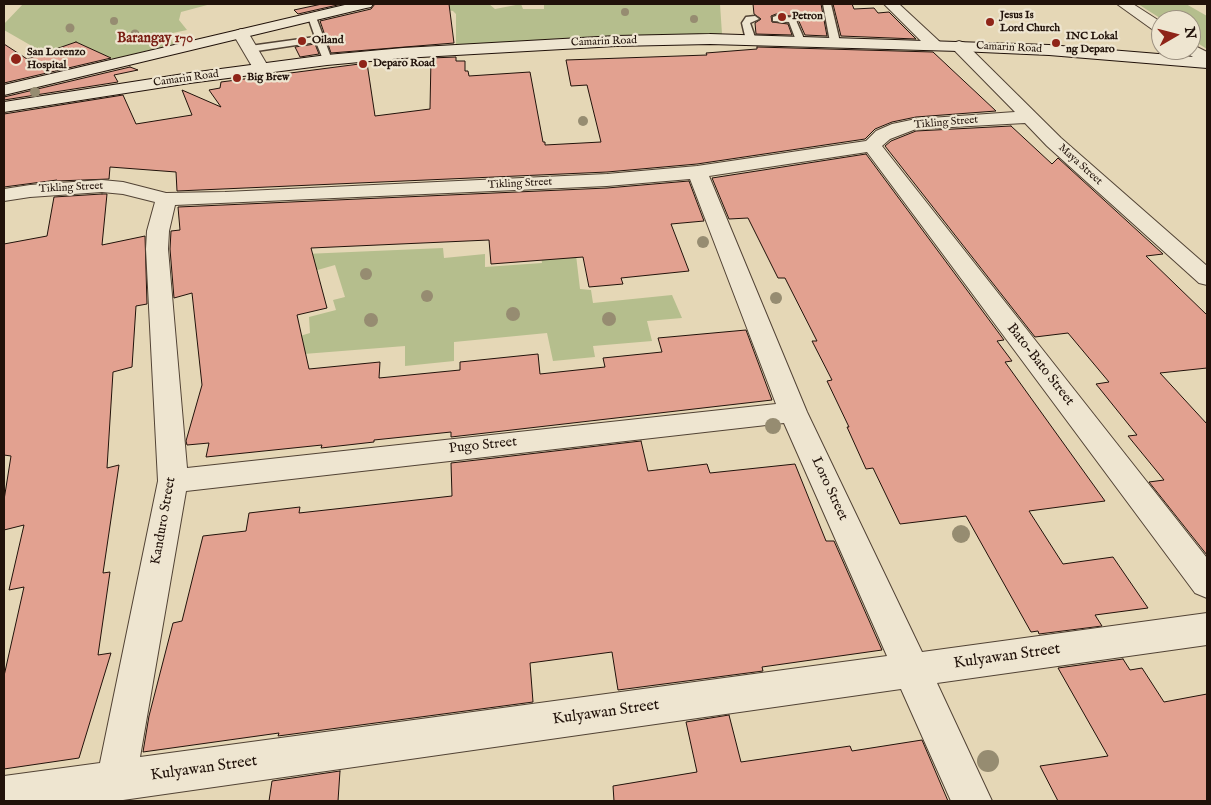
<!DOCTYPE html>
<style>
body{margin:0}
#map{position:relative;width:1211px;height:805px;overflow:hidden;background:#e5d7b6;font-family:"IM FELL English",serif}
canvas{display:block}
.frame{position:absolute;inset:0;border:5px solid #21120a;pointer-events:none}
.north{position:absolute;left:1151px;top:10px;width:50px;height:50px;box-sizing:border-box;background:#eee5d0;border:1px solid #9c9181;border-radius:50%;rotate:82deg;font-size:14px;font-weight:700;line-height:20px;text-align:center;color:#21120a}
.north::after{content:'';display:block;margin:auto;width:18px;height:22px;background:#8f2418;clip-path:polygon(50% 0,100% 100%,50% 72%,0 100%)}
</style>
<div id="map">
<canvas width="1211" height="805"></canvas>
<div class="frame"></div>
<div class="north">N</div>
</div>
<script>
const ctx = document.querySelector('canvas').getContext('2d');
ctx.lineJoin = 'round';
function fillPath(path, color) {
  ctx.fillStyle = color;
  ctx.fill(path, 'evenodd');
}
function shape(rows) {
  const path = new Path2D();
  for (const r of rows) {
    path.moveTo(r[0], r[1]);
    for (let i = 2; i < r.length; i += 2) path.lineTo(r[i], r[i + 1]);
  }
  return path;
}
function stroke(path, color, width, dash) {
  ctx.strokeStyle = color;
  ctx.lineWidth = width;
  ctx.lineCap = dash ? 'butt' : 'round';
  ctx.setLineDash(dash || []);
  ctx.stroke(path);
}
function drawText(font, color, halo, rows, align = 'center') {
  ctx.font = font + ' "IM FELL English",serif';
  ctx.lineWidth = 4.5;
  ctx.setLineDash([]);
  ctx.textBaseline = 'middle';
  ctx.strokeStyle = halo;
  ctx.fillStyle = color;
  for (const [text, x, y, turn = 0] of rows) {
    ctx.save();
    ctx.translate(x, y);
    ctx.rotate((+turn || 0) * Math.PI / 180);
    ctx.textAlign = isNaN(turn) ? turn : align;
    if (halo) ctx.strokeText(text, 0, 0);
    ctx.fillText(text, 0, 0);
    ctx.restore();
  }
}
fillPath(shape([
 [23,4,211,4,181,12,179,20,187,30,168,34,174,44,113,59,76,42,44,53,4,30,4,24],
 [440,4,489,4,495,9,521,4,523,9,544,9,544,4,720,4,722,34,602,36,456,45,456,14,453,11,442,9],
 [1138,4,1186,4,1207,16,1207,49,1191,39,1191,20,1163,20],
 [443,248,444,258,485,254,485,267,542,263,541,256,576,255,580,289,591,290,593,303,672,295,682,318,647,321,652,341,593,346,595,357,553,361,547,333,454,342,454,361,405,366,405,346,215,361,310,333,309,317,336,310,333,300,345,297,335,265,307,273,305,254]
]), '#b5be8d');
const building = shape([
 [322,4,342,4,298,14,294,10,322,4],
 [375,4,449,4,454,43,331,53,320,21,371,9,375,4],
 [753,4,821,4,827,36,805,35,797,17,776,14,771,16,772,22,788,24,792,35,756,34,755,23,761,19,754,14,753,4],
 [833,4,852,4,854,9,874,8,878,13,889,12,916,39,841,36,833,4],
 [76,42,111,58,4,83,4,44,27,59,76,42],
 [315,44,319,54,300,57,295,47,315,44],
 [757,47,933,52,996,111,916,117,892,122,875,129,865,139,697,164,607,172,177,191,176,172,110,167,109,179,57,181,57,180,4,187,4,114,123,95,136,124,192,115,182,90,221,107,209,90,220,88,221,82,367,63,375,116,430,109,431,58,456,57,456,61,465,61,465,71,468,71,469,76,530,72,543,142,545,142,545,145,601,142,587,85,571,86,566,60,707,55,706,53,757,49,757,47],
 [130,67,138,70,114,75,118,82,4,100,4,97,130,67],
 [1011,126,1052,164,1058,158,1163,254,1146,256,1207,315,1207,368,1160,373,1207,424,1207,555,1149,482,1164,480,1128,436,1137,435,1096,384,1109,382,1068,333,1035,337,885,146,891,141,916,131,1011,126],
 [866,154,1004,340,997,341,1012,361,1005,362,1105,501,1029,511,1063,564,1113,557,1148,608,1095,615,1102,626,1039,634,1038,631,1031,632,966,516,900,524,873,468,866,469,847,427,849,427,827,381,832,380,812,341,817,341,785,278,778,278,748,218,729,219,712,178,866,154],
 [689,181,704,221,671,224,689,271,621,278,623,284,589,287,583,257,491,264,489,240,311,248,327,308,297,315,309,369,380,362,379,378,460,370,460,362,538,354,540,374,605,367,603,358,662,352,658,338,746,330,772,400,451,437,451,432,374,440,374,442,321,448,322,445,206,457,209,443,187,445,186,441,202,385,192,293,174,298,170,249,171,231,180,230,178,207,607,188,689,181],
 [102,194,107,194,102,245,145,236,147,304,136,306,132,367,113,372,107,468,119,465,103,573,110,572,98,655,111,653,79,758,4,769,4,676,24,587,9,590,24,525,4,530,4,500,11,456,4,455,4,244,47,236,54,197,102,194],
 [641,441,648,471,707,464,710,473,795,464,826,541,834,541,882,650,762,667,763,671,618,690,612,652,530,663,533,702,278,736,279,733,143,752,149,716,173,623,182,621,203,536,246,531,249,513,300,507,299,513,452,496,451,463,641,441],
 [1123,659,1130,670,1142,668,1164,702,1207,694,1207,801,1058,801,1040,766,1108,756,1058,668,1123,659],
 [729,715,741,762,850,746,852,751,922,740,948,801,614,801,613,786,697,772,686,722,729,715],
 [340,771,338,801,269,801,272,781,340,771]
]);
fillPath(building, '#e2a190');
stroke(building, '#21120a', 1);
const service = shape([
 [823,4,831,4,840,42,838,44,832,44,830,42,823,4],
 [312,14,316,17,332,60,330,62,324,62,316,42,250,52,245,49,250,46,315,37,308,17,312,14],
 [755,16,759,19,750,23,756,40,751,43,746,40,742,23,746,17,755,16],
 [776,16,795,18,805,41,803,43,797,43,789,22,773,21,773,17,776,16]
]);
const minor = shape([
 [884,4,899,4,940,42,942,45,940,48,928,48,884,4],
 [1117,4,1133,4,1161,22,1161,34,1156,32,1117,4],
 [241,29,246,31,249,34,269,68,267,71,255,71,253,68,233,34,236,31,241,29],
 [959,41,965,43,1061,138,1207,266,1207,285,1199,283,1047,146,1025,123,916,129,890,139,882,146,1207,558,1207,598,1195,593,867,152,709,176,807,412,922,652,1207,613,1207,645,937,683,992,801,951,801,901,689,116,801,4,801,4,776,100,763,158,481,146,249,147,231,155,202,123,194,102,192,30,197,4,201,4,189,30,185,102,180,123,182,166,193,225,192,607,174,697,166,866,141,876,131,892,124,916,119,1015,112,953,49,951,46,953,43,959,41],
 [690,179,776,404,187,468,168,249,169,231,175,205,607,186,690,179],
 [784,423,887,656,140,757,186,491,784,423],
 [1191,44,1207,52,1207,64,1201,62,1185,52,1184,50,1191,50,1191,44]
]);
const secondary = shape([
 [349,4,373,4,371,7,366,8,4,95,4,85,349,4],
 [710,34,1049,45,1207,58,1207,68,1049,55,959,51,710,44,616,46,403,58,327,65,190,83,4,112,4,102,190,73,327,55,403,48,616,36,710,34]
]);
stroke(service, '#524335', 3);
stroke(minor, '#524335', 2);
stroke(secondary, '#21120a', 2);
fillPath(service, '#eee5d0');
fillPath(minor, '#eee5d0');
fillPath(secondary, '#eee5d0');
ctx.fillStyle = '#968c71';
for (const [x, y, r] of [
 [625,12,4],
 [694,19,4],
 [114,21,4],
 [70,28,4.5],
 [135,34,4.5],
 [35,92,5],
 [583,121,5],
 [703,242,6],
 [366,274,6],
 [427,296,6],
 [776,298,6],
 [513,314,7],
 [609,319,7],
 [371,320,7],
 [773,426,8],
 [961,534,9],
 [988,761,11]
]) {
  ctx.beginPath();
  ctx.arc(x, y, r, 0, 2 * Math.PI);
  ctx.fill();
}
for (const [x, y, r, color] of [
 [782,17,5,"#8f2418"],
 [990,22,5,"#8f2418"],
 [302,41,5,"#8f2418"],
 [1056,43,5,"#8f2418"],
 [16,59,6,"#8f2418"],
 [363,64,5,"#8f2418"],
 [237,78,5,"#8f2418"]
]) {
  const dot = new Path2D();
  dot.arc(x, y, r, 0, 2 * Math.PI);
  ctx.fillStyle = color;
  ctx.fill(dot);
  stroke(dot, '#eee5d0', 2);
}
drawText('bold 11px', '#21120a', '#eee5d0', [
 ["Jesus Is",1000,16],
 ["Lord Church",1000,29],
 ["Petron",792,17],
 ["INC Lokal",1066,37],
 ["ng Deparo",1066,50],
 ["Oiland",312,41],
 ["San Lorenzo",27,53],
 ["Hospital",27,66],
 ["Deparo Road",373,64],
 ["Big Brew",247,78]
], 'left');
drawText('11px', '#21120a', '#eee5d0', [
 ["Camarin Road",604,42,-2],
 ["Camarin Road",1009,48,3],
 ["Camarin Road",186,79,-8],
 ["Tikling Street",946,123,-5],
 ["Maya Street",1080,165,42],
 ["Tikling Street",520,184,-3],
 ["Tikling Street",71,188,-3]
]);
drawText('bold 14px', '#7a1f14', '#eee5d0', [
 ["Barangay 170",155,39]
]);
drawText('14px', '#21120a', '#eee5d0', [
 ["Bato-Bato Street",1040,365,52],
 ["Pugo Street",483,446,-6],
 ["Loro Street",829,489,65],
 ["Kanduro Street",164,521,-80]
]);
drawText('16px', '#21120a', '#eee5d0', [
 ["Kulyawan Street",1007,657,-8],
 ["Kulyawan Street",606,713,-8],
 ["Kulyawan Street",204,769,-8]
]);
</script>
